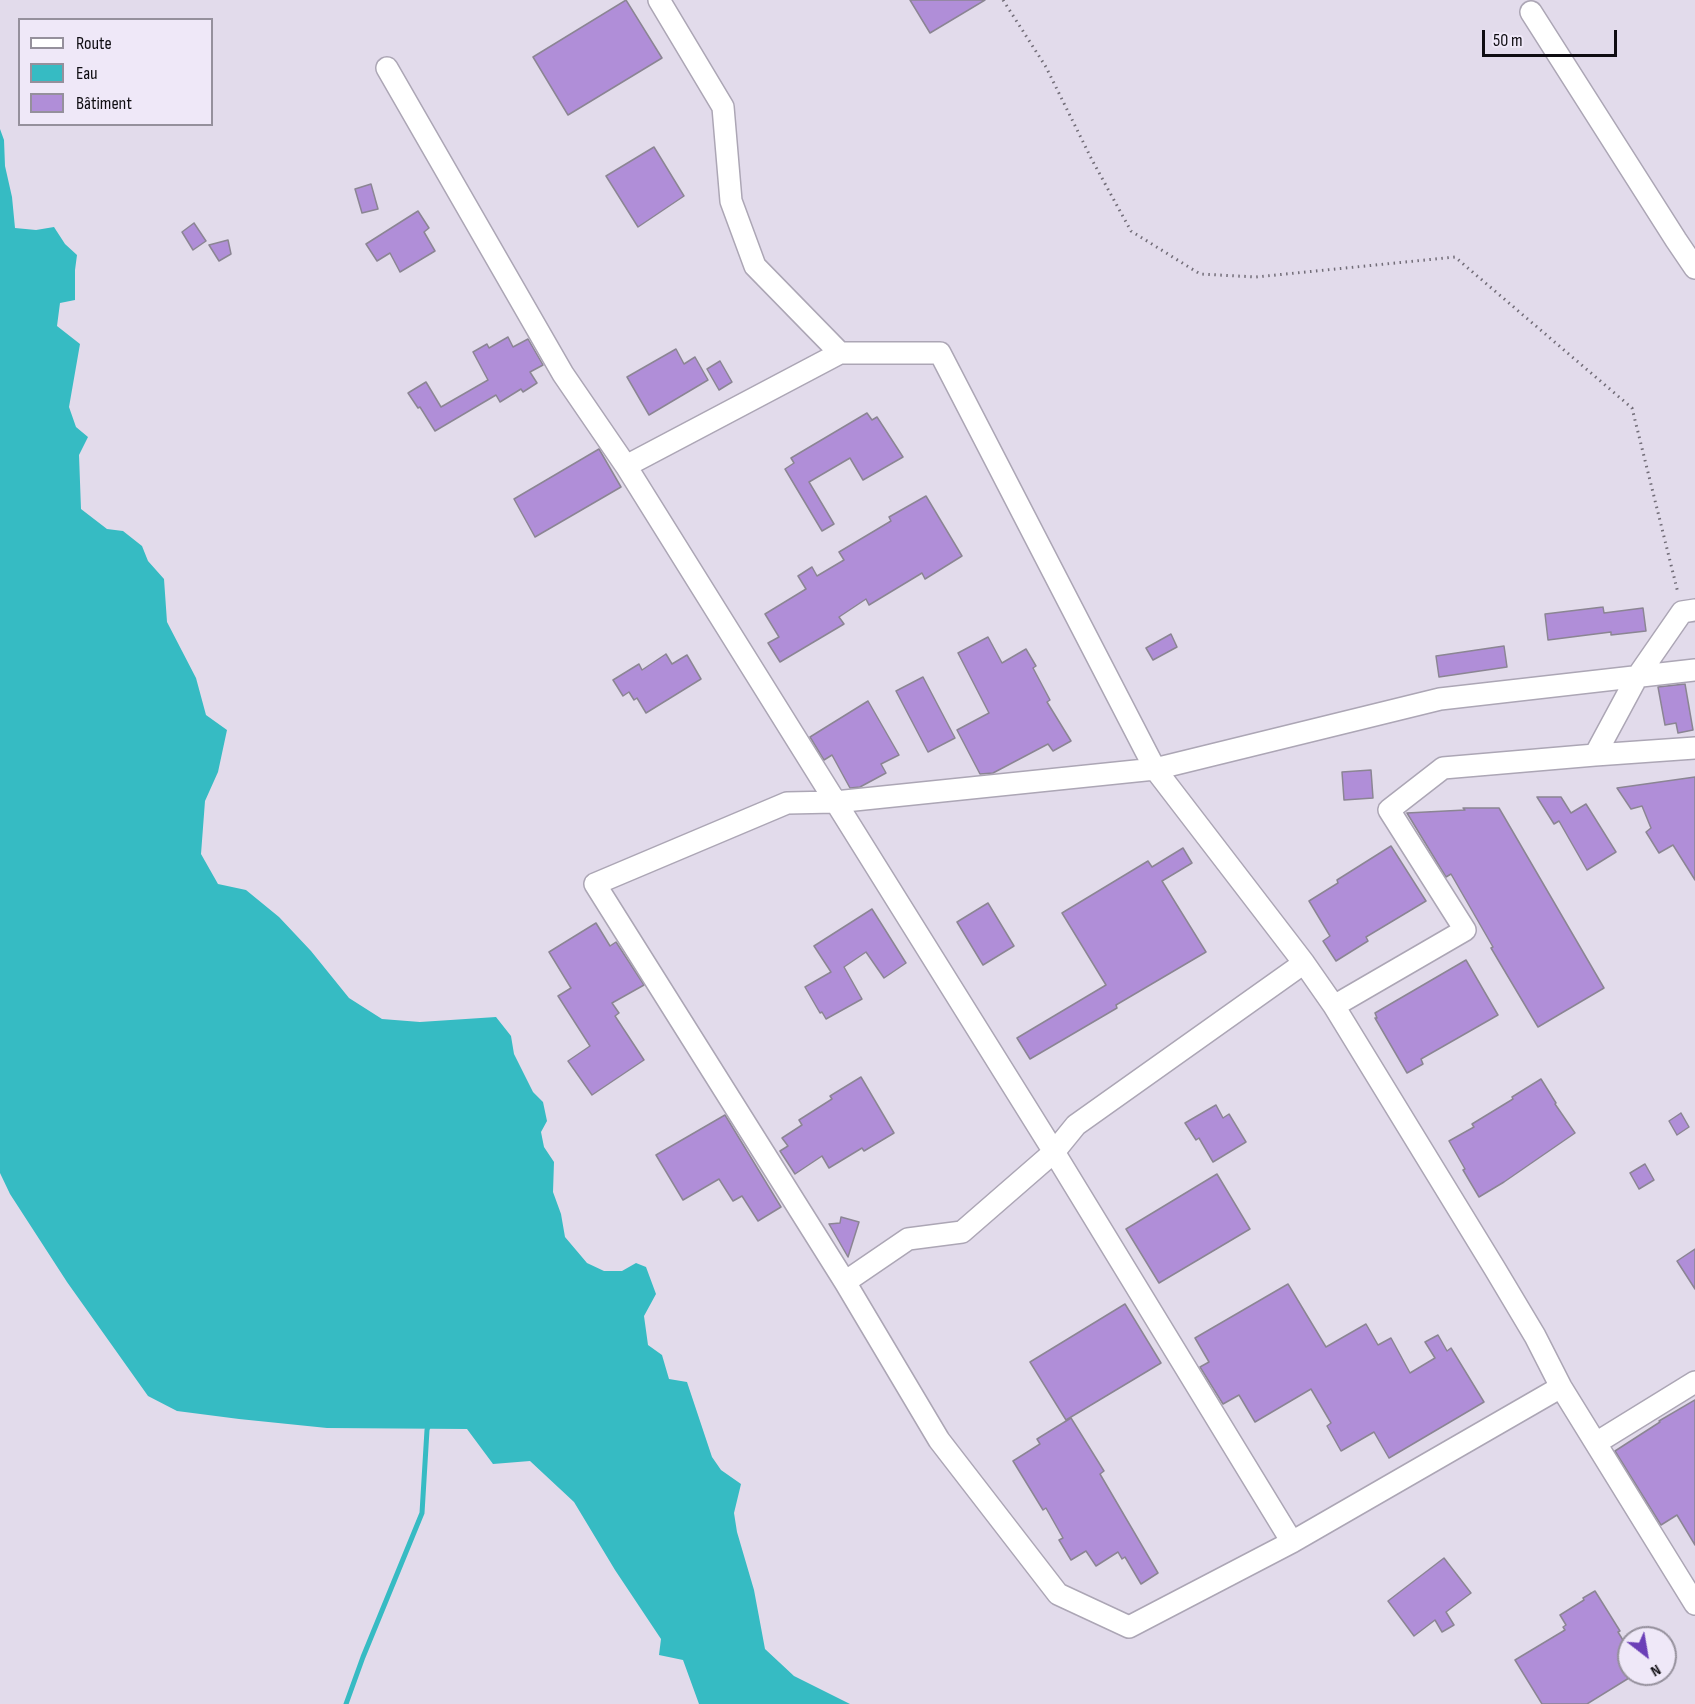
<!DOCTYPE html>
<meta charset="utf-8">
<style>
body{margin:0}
#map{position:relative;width:1695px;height:1704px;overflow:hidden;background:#e2dbeb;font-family:"Sofia Sans Condensed",sans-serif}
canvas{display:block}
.legend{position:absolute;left:18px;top:18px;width:195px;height:108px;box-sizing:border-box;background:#efe8f8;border:2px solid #95909c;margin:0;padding:8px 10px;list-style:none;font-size:18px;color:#0f0d12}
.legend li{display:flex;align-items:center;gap:12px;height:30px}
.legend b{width:30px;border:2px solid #95909c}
.north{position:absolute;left:1617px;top:1626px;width:60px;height:60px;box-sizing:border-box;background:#efe8f8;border:2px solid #95909c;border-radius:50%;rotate:149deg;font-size:16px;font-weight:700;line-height:24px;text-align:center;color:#0f0d12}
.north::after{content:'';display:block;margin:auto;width:21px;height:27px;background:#6b3fb7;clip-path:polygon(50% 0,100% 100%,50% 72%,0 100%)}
.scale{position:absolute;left:1482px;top:30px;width:135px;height:27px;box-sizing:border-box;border:3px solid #0f0d12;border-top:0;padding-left:8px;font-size:18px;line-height:21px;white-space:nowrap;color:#0f0d12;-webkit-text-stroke:4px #efe8f8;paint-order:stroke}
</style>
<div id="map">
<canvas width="1695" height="1704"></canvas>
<ul class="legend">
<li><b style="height:8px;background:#fff"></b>Route</li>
<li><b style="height:16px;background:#36bbc3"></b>Eau</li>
<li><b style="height:16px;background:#b08ed8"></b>Bâtiment</li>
</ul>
<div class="north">N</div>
<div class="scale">50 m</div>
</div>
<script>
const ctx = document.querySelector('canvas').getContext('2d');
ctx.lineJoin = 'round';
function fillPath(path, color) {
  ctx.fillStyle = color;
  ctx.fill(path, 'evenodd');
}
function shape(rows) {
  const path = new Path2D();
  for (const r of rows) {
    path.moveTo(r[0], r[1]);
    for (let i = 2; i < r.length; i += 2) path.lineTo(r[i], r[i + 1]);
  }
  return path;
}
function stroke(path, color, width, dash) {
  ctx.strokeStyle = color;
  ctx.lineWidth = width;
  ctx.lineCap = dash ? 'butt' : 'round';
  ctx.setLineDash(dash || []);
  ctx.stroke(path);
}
fillPath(shape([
 [0,129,4,140,5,166,12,197,15,228,36,230,54,227,65,244,77,255,75,270,75,300,60,303,57,326,80,344,69,407,76,427,88,437,79,455,81,509,107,529,123,531,142,546,148,561,164,579,167,622,196,678,206,715,227,730,218,772,205,801,201,854,218,884,246,890,279,917,311,951,349,998,382,1019,420,1022,496,1017,511,1036,514,1054,533,1092,543,1102,547,1121,541,1132,544,1147,554,1162,553,1192,561,1214,565,1237,587,1263,604,1271,622,1271,636,1263,646,1267,656,1294,644,1316,648,1345,662,1355,669,1379,687,1382,712,1457,721,1470,741,1484,734,1513,737,1532,754,1590,765,1649,794,1676,850,1704,699,1704,683,1660,659,1655,661,1639,615,1570,574,1502,530,1461,493,1464,467,1429,327,1428,239,1419,177,1411,148,1396,67,1282,10,1194,0,1173]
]), '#36bbc3');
stroke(shape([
 [346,1704,363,1657,422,1513,427,1430,429,1424]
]), '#36bbc3', 5);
const building = shape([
 [626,0,662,58,568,115,533,57,626,0],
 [910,0,985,0,930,33,910,0],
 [654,147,684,196,638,227,606,176,654,147],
 [371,184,378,209,362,213,355,189,371,184],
 [418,211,429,228,424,232,435,251,400,272,390,253,377,261,366,244,418,211],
 [194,223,206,241,193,250,182,232,194,223],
 [228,240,231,254,219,261,209,245,228,240],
 [508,337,513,347,528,339,543,365,530,372,537,383,523,392,521,389,500,402,496,395,435,431,420,407,418,408,408,393,426,382,441,407,488,380,473,352,487,344,489,348,508,337],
 [676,349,684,364,695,357,708,380,649,415,627,377,676,349],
 [720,361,732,382,719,390,707,369,720,361],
 [867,413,872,420,877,417,903,457,863,480,850,458,809,482,834,524,822,531,785,469,794,463,791,458,867,413],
 [599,449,621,487,535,537,514,499,599,449],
 [926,496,962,556,925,579,922,573,869,605,866,599,839,617,844,624,780,662,768,643,779,637,765,614,806,589,798,576,812,567,817,576,844,560,839,552,891,521,889,517,926,496],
 [1603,607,1604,613,1643,608,1646,631,1611,635,1611,632,1548,640,1545,614,1603,607],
 [1171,634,1177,647,1153,660,1146,648,1171,634],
 [988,637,1002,663,1026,649,1036,666,1033,668,1050,700,1047,702,1071,741,1053,751,1048,744,993,773,980,774,957,730,989,713,958,653,988,637],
 [1504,646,1507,667,1439,677,1436,656,1504,646],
 [666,654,672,664,687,655,701,679,646,713,637,698,634,700,629,692,623,696,613,680,639,664,642,670,666,654],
 [923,677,955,738,928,752,896,691,923,677],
 [1685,684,1693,730,1678,733,1676,723,1665,725,1658,687,1685,684],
 [868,701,899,755,881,764,886,773,860,787,850,788,832,755,824,760,810,737,868,701],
 [1371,770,1373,798,1344,800,1342,772,1371,770],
 [1695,777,1695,880,1673,845,1659,853,1646,832,1651,828,1642,806,1631,809,1617,788,1695,777],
 [1537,797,1561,797,1571,813,1586,804,1616,852,1587,870,1559,821,1554,824,1537,797],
 [1463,808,1499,808,1604,988,1538,1027,1491,948,1493,947,1451,874,1446,877,1407,813,1465,810,1463,808],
 [1391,846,1426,901,1366,937,1368,941,1336,961,1323,941,1330,936,1309,901,1338,883,1337,880,1391,846],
 [1183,848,1192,863,1162,881,1206,952,1116,1005,1117,1008,1030,1059,1017,1038,1106,985,1062,913,1148,861,1152,867,1183,848],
 [988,903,1014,946,983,965,957,922,988,903],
 [872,909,906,963,884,978,866,952,844,967,862,999,826,1019,822,1012,820,1013,805,987,831,972,814,946,872,909],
 [596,923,610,946,616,942,644,985,612,1003,619,1013,615,1016,644,1060,592,1095,568,1061,590,1046,558,996,571,988,549,952,596,923],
 [1466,960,1498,1015,1421,1059,1423,1064,1407,1073,1375,1018,1377,1018,1375,1013,1466,960],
 [861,1077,894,1133,864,1151,862,1148,829,1168,822,1156,795,1174,780,1151,788,1146,782,1138,802,1125,799,1120,832,1099,830,1096,861,1077],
 [1541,1079,1556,1103,1555,1104,1575,1133,1504,1182,1479,1197,1463,1170,1465,1169,1449,1141,1474,1127,1472,1124,1513,1099,1512,1097,1541,1079],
 [1216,1105,1223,1118,1229,1114,1246,1142,1213,1162,1199,1138,1196,1140,1185,1123,1216,1105],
 [1681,1113,1689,1127,1677,1135,1669,1121,1681,1113],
 [725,1115,781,1207,758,1221,742,1196,733,1201,719,1179,683,1200,656,1155,725,1115],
 [1645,1164,1654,1180,1639,1189,1630,1173,1645,1164],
 [1217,1174,1250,1229,1159,1283,1126,1229,1217,1174],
 [841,1217,859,1222,848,1257,829,1224,840,1223,841,1217],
 [1695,1249,1695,1289,1677,1261,1695,1249],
 [1288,1284,1326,1347,1366,1324,1378,1345,1391,1338,1410,1373,1435,1358,1425,1342,1438,1335,1447,1351,1451,1348,1484,1402,1389,1458,1374,1432,1341,1451,1327,1426,1331,1423,1311,1389,1255,1422,1239,1395,1223,1404,1200,1367,1209,1362,1195,1338,1288,1284],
 [1125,1304,1161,1363,1066,1420,1030,1362,1125,1304],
 [1695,1400,1695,1545,1677,1515,1661,1525,1615,1451,1660,1422,1659,1421,1695,1400],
 [1071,1418,1104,1471,1100,1474,1158,1573,1141,1584,1125,1557,1122,1559,1118,1552,1096,1566,1086,1551,1071,1560,1059,1540,1063,1538,1046,1508,1043,1510,1013,1461,1040,1444,1037,1439,1071,1418],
 [1444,1558,1471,1593,1446,1612,1454,1625,1442,1632,1435,1620,1414,1636,1388,1601,1444,1558],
 [1595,1591,1620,1631,1618,1632,1629,1650,1629,1678,1587,1704,1542,1704,1515,1660,1565,1630,1563,1627,1566,1625,1560,1615,1584,1600,1583,1598,1595,1591]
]);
fillPath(building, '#b08ed8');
stroke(building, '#8b8593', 1.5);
const street = shape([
 [659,0,723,107,731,201,755,266,840,353,940,353,1155,769,1304,963,1334,1006,1495,1269,1535,1336,1561,1387,1695,1604],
 [1531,12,1676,240,1695,268],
 [387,68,563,374,626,466,1054,1152,1292,1542],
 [626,466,840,353],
 [1595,755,1637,677,1682,612,1695,610],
 [1334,1006,1465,930,1389,810,1443,768,1595,755,1695,748],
 [845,1282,908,1239,962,1232,1054,1152,1076,1125,1304,963],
 [1561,1387,1292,1542,1129,1627,1058,1594,939,1440,845,1282,595,884,787,803,835,802,1155,769,1440,699,1695,670],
 [1596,1443,1695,1382]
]);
stroke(street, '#aca6b5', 24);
stroke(shape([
 [1003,0,1046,67,1092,160,1131,231,1200,274,1256,277,1455,257,1632,408,1678,593]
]), '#726d78', 3, [1.5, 4.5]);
stroke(street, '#fff', 21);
</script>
